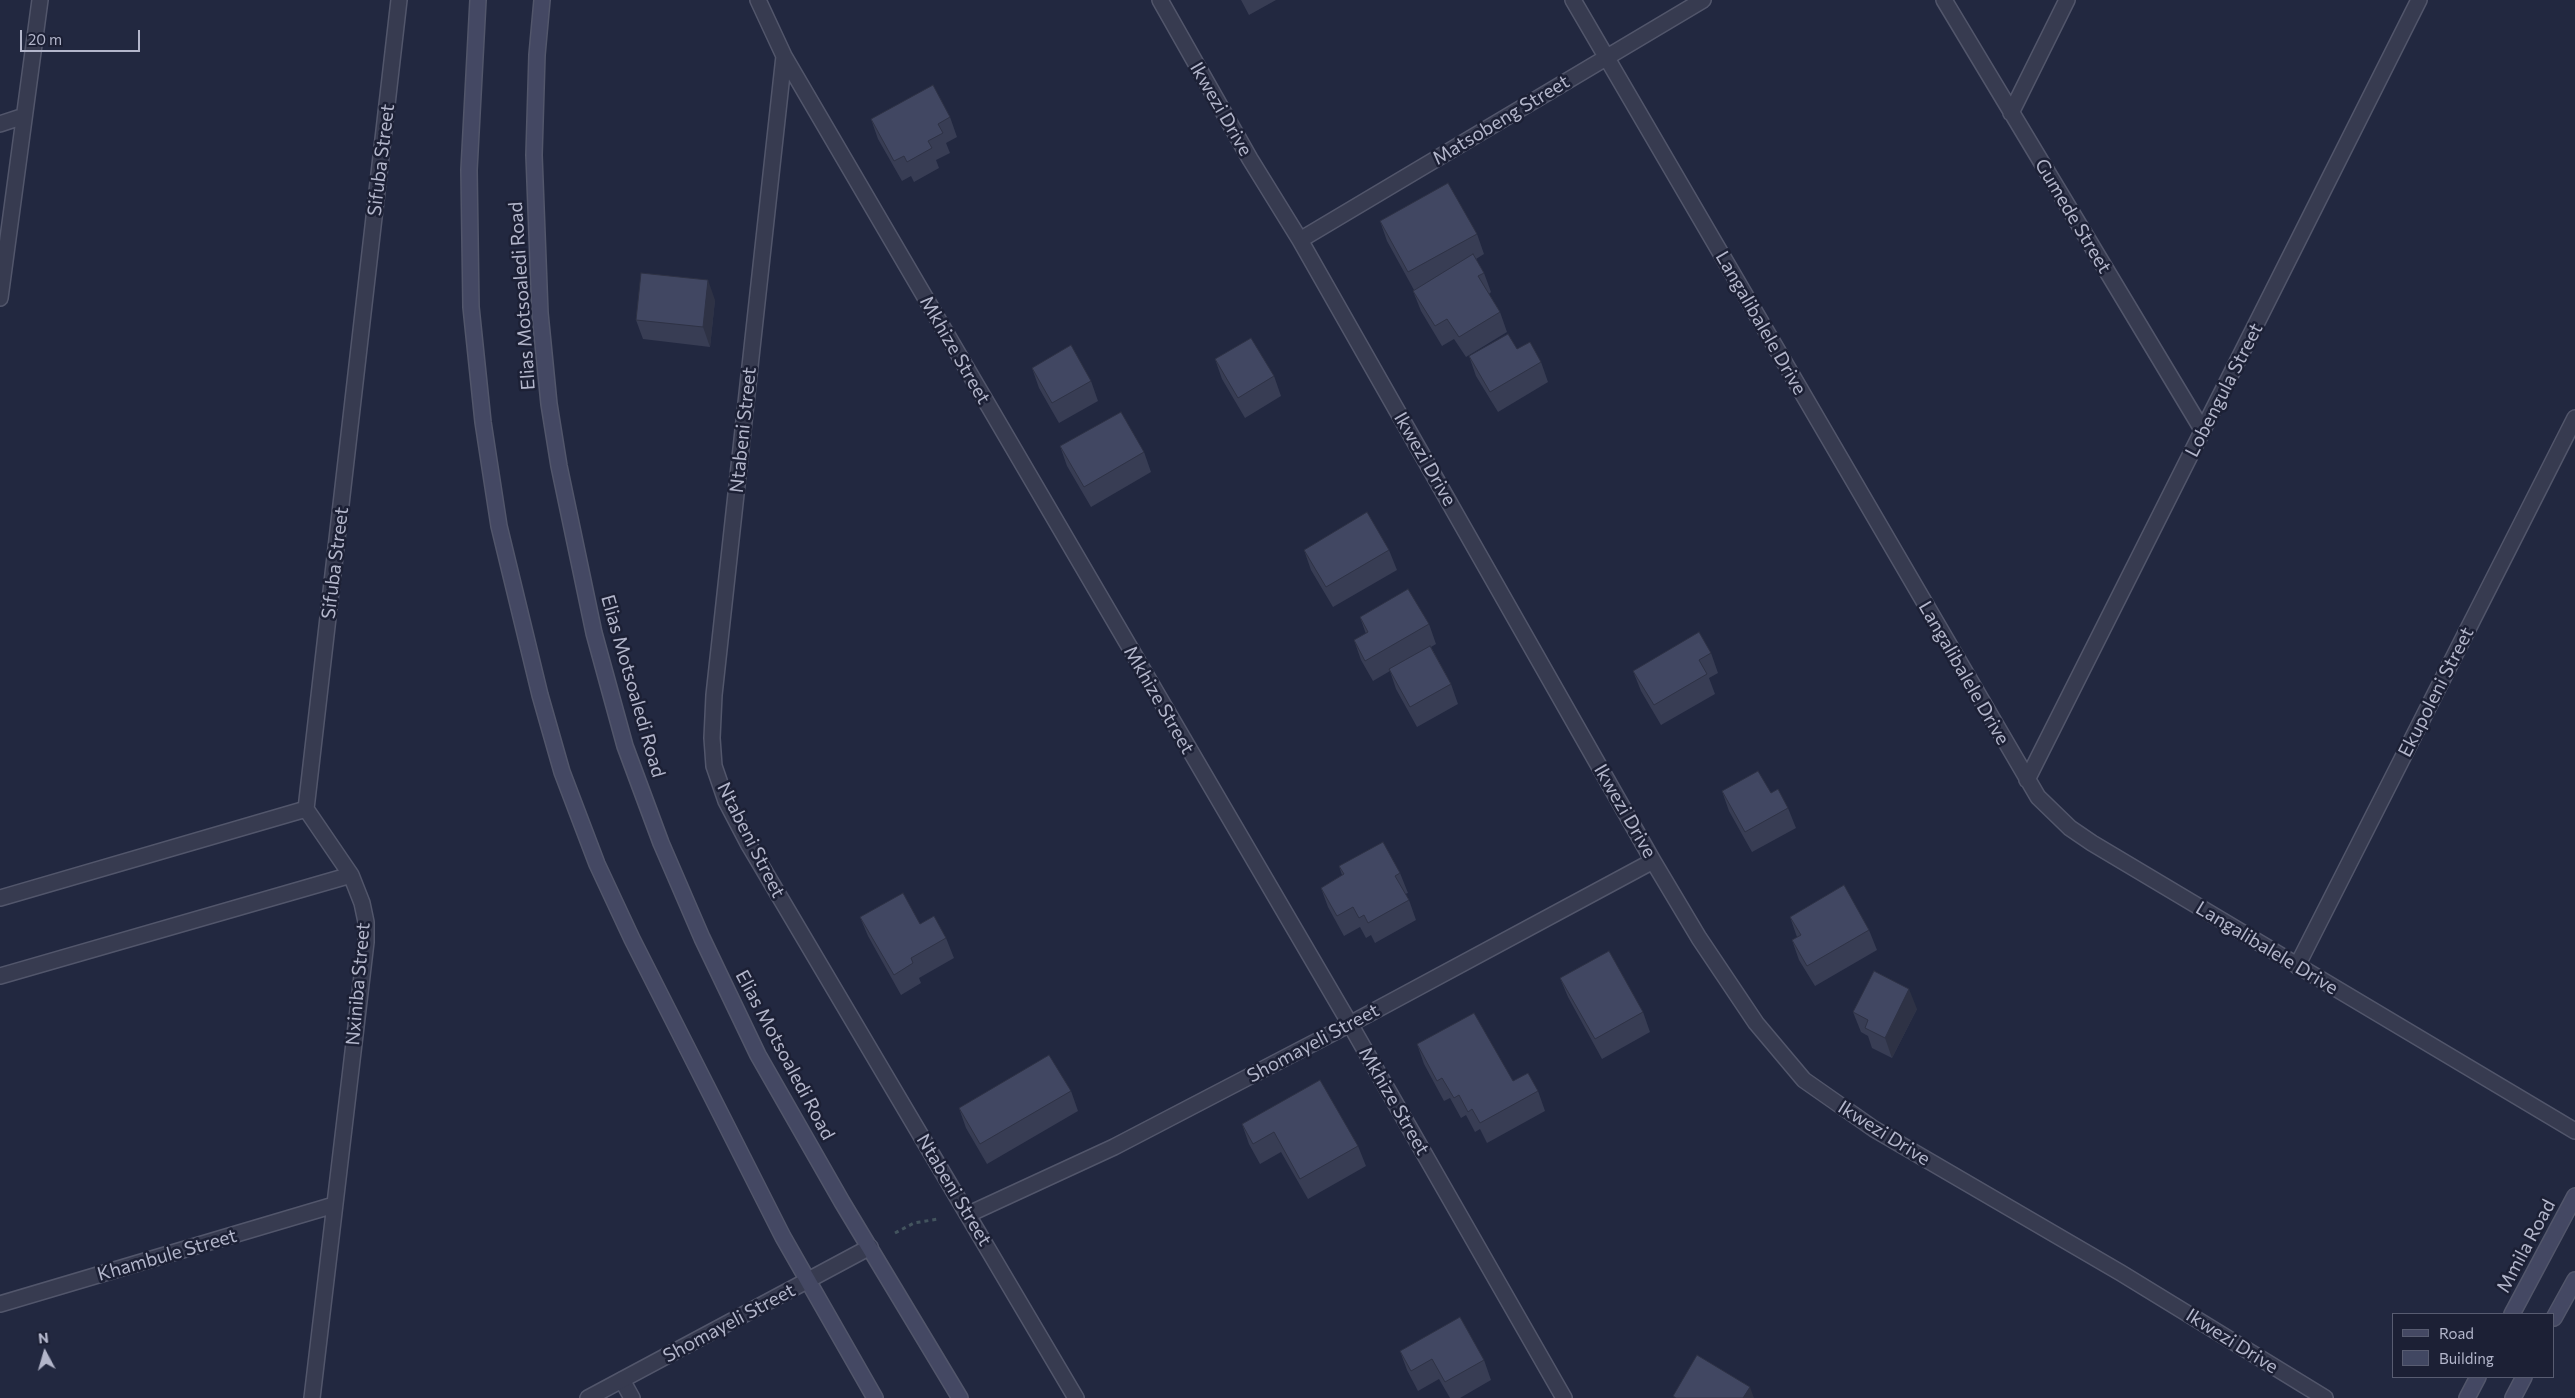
<!DOCTYPE html>
<style>
body{margin:0}
#map{position:relative;width:2575px;height:1398px;overflow:hidden;background:#222840;font-family:Commissioner,sans-serif}
canvas{display:block}
.legend{position:absolute;left:2392px;top:1313px;width:162px;height:65px;box-sizing:border-box;background:#1c2035;border:1px solid #585c71;margin:0;padding:6px 9px;list-style:none;font-size:15px;color:#b3b6cb}
.legend li{display:flex;align-items:center;gap:10px;height:25px}
.legend b{width:25px;border:1px solid #585c71}
.north{position:absolute;left:20px;top:1328px;width:50px;height:50px;-webkit-text-stroke:4px #1c2035;paint-order:stroke;rotate:354deg;font-size:14px;font-weight:700;line-height:20px;text-align:center;color:#b3b6cb}
.north::after{content:'';display:block;margin:auto;width:18px;height:22px;background:#b3b6cb;clip-path:polygon(50% 0,100% 100%,50% 72%,0 100%)}
.scale{position:absolute;left:20px;top:30px;width:120px;height:22px;box-sizing:border-box;border:2px solid #b3b6cb;border-top:0;padding-left:6px;font-size:15px;line-height:18px;white-space:nowrap;color:#b3b6cb;-webkit-text-stroke:4px #1c2035;paint-order:stroke}
</style>
<div id="map">
<canvas width="2575" height="1398"></canvas>
<ul class="legend">
<li><b style="height:6px;background:#444863"></b>Road</li>
<li><b style="height:14px;background:#414762"></b>Building</li>
</ul>
<div class="north">N</div>
<div class="scale">20 m</div>
</div>
<script>
const ctx = document.querySelector('canvas').getContext('2d');
ctx.lineJoin = 'round';
function shape(rows) {
  const path = new Path2D();
  for (const r of rows) {
    path.moveTo(r[0], r[1]);
    for (let i = 2; i < r.length; i += 2) path.lineTo(r[i], r[i + 1]);
  }
  return path;
}
function stroke(path, color, width, dash) {
  ctx.strokeStyle = color;
  ctx.lineWidth = width;
  ctx.lineCap = dash ? 'butt' : 'round';
  ctx.setLineDash(dash || []);
  ctx.stroke(path);
}
function fillPath(path, color) {
  ctx.fillStyle = color;
  ctx.fill(path, 'evenodd');
}
function drawText(font, color, halo, rows, align = 'center') {
  ctx.font = font + ' Commissioner,sans-serif';
  ctx.lineWidth = 5;
  ctx.setLineDash([]);
  ctx.textBaseline = 'middle';
  ctx.strokeStyle = halo;
  ctx.fillStyle = color;
  for (const [text, x, y, turn = 0] of rows) {
    ctx.save();
    ctx.translate(x, y);
    ctx.rotate((+turn || 0) * Math.PI / 180);
    ctx.textAlign = isNaN(turn) ? turn : align;
    if (halo) ctx.strokeText(text, 0, 0);
    ctx.fillText(text, 0, 0);
    ctx.restore();
  }
}
const minor = shape([
 [758,0,784,56,1350,1024,1564,1398],
 [1160,0,1250,159,1300,240,1653,861,1699,938,1756,1023,1804,1080,1874,1129,2121,1273,2325,1398],
 [1573,0,2038,797,2070,828,2092,843,2575,1131],
 [1944,0,2203,431],
 [784,56,714,695,712,738,714,766,726,801,749,845,1076,1398],
 [2011,113,2067,0],
 [0,124,24,116],
 [1300,240,1703,0],
 [0,298,40,0],
 [2027,780,2419,0],
 [306,809,399,0],
 [306,809,351,875],
 [0,898,306,809],
 [2297,966,2575,418],
 [0,976,351,875,362,903,366,922,366,942,312,1398],
 [969,1214,1114,1147,1350,1024,1653,861],
 [0,1304,334,1205],
 [622,1380,632,1398]
]);
const tertiary = shape([
 [588,1398,870,1247]
]);
const secondary = shape([
 [478,0,469,170,471,307,483,422,499,526,540,695,562,772,597,864,632,939,783,1237,875,1398],
 [542,0,537,55,534,155,540,313,549,404,559,466,594,633,625,746,661,843,702,938,758,1055,842,1202,960,1398],
 [2512,1314,2575,1196],
 [2554,1318,2575,1280],
 [2467,1398,2478,1377],
 [2513,1398,2524,1377]
]);
stroke(minor, '#52566b', 18);
stroke(tertiary, '#52566b', 18);
stroke(secondary, '#52566b', 18);
stroke(shape([
 [895,1233,914,1223,938,1219]
]), '#43545e', 3, [4, 4]);
stroke(minor, '#373b50', 15);
stroke(tertiary, '#373b50', 15);
stroke(secondary, '#444863', 15);
fillPath(shape([
 [1241,0,1276,0,1249,15],
 [950,117,957,137,946,143,950,153,936,160,939,168,914,182,911,176,902,181,878,139,871,119],
 [1380,221,1477,234,1484,254,1476,259,1484,273,1491,292,1489,294,1500,312,1507,332,1466,357,1454,339,1442,346,1421,311,1413,291,1414,290,1387,241],
 [715,300,710,347,643,339,636,320],
 [1469,356,1541,362,1548,382,1498,412,1476,376],
 [1215,359,1274,376,1281,396,1245,418,1222,379],
 [1032,368,1091,381,1098,401,1059,423,1039,388],
 [1060,446,1144,452,1151,472,1091,507,1067,466],
 [1304,550,1389,550,1397,570,1333,607,1311,570],
 [1360,617,1429,624,1436,644,1431,647,1451,684,1458,704,1417,727,1396,689,1390,671,1373,681,1361,660,1354,640,1366,634],
 [1711,653,1718,673,1709,678,1715,694,1661,725,1641,691,1633,671],
 [1722,791,1771,793,1788,808,1796,828,1752,852,1729,811],
 [1339,866,1400,873,1408,893,1405,894,1409,900,1416,920,1375,943,1371,935,1366,938,1360,927,1344,936,1328,907,1321,888,1342,875],
 [860,917,920,924,946,938,954,958,919,978,921,983,901,995,868,936],
 [1790,917,1869,930,1877,950,1815,986,1799,960,1792,940,1797,937],
 [1560,978,1643,1012,1650,1032,1602,1059,1568,997],
 [1917,1009,1892,1058,1872,1048,1868,1036,1861,1032,1853,1012],
 [1417,1044,1538,1091,1545,1111,1487,1143,1480,1129,1475,1132,1466,1115,1461,1118,1450,1098,1444,1101,1424,1064],
 [1071,1091,1078,1111,987,1164,966,1128,959,1108],
 [1242,1124,1358,1146,1366,1166,1308,1199,1281,1152,1260,1164,1249,1144],
 [1400,1351,1484,1360,1491,1380,1460,1398,1450,1398,1439,1379,1418,1391,1407,1370]
]), '#383d54');
fillPath(shape([
 [708,280,715,300,710,347,703,327],
 [1909,989,1917,1009,1892,1058,1885,1038],
 [1750,1387,1754,1398,1743,1398]
]), '#2e3245');
const building = shape([
 [933,85,950,117,938,124,943,133,928,141,932,148,907,162,904,156,894,161,871,119,933,85],
 [1448,183,1477,234,1408,272,1380,221,1448,183],
 [1473,254,1484,273,1478,276,1500,312,1459,337,1447,319,1435,326,1413,291,1473,254],
 [641,273,708,280,703,327,636,320,641,273],
 [1508,334,1517,349,1530,342,1541,362,1490,392,1469,356,1508,334],
 [1251,338,1274,376,1238,398,1215,359,1251,338],
 [1071,345,1091,381,1052,403,1032,368,1071,345],
 [1121,412,1144,452,1084,487,1060,446,1121,412],
 [1367,512,1389,550,1326,587,1304,550,1367,512],
 [1408,589,1429,624,1365,661,1354,640,1368,632,1360,617,1408,589],
 [1699,632,1711,653,1699,660,1707,674,1654,705,1633,671,1699,632],
 [1430,646,1451,684,1410,707,1389,669,1430,646],
 [1758,771,1771,793,1778,789,1788,808,1745,832,1722,791,1758,771],
 [1383,842,1400,873,1395,876,1409,900,1368,923,1364,915,1359,918,1353,907,1337,916,1321,888,1344,874,1339,866,1383,842],
 [1844,885,1869,930,1807,966,1792,940,1801,935,1790,917,1844,885],
 [903,893,920,924,934,916,946,938,911,958,913,963,894,975,860,917,903,893],
 [1609,951,1643,1012,1595,1039,1560,978,1609,951],
 [1874,971,1909,989,1885,1038,1865,1028,1868,1020,1853,1012,1874,971],
 [1474,1013,1513,1081,1528,1073,1538,1091,1480,1123,1472,1109,1468,1112,1459,1095,1454,1098,1442,1078,1437,1081,1417,1044,1474,1013],
 [1049,1055,1071,1091,980,1144,959,1108,1049,1055],
 [1320,1080,1358,1146,1300,1179,1274,1132,1253,1144,1242,1124,1320,1080],
 [1460,1317,1484,1360,1445,1382,1432,1359,1411,1371,1400,1351,1460,1317],
 [1697,1355,1750,1387,1743,1398,1676,1398,1673,1396,1697,1355]
]);
fillPath(building, '#414762');
stroke(building, '#2e3245', 1);
drawText('19px', '#b3b6cb', '#1c2035', [
 ["Ikwezi Drive",1221,109,60],
 ["Matsobeng Street",1501,120,-31],
 ["Sifuba Street",381,160,-83],
 ["Gumede Street",2073,216,59],
 ["Elias Motsoaledi Road",522,296,-94],
 ["Langalibalele Drive",1761,323,60],
 ["Mkhize Street",955,350,60],
 ["Lobengula Street",2224,390,-63],
 ["Ntabeni Street",743,430,-84],
 ["Ikwezi Drive",1425,459,60],
 ["Sifuba Street",335,563,-83],
 ["Langalibalele Drive",1964,673,60],
 ["Elias Motsoaledi Road",633,686,74],
 ["Ekupoleni Street",2436,692,-63],
 ["Mkhize Street",1159,700,60],
 ["Ikwezi Drive",1625,811,60],
 ["Ntabeni Street",751,840,63],
 ["Langalibalele Drive",2267,948,31],
 ["Nxiniba Street",358,984,-85],
 ["Shomayeli Street",1313,1043,-28],
 ["Elias Motsoaledi Road",785,1055,62],
 ["Mkhize Street",1394,1101,60],
 ["Ikwezi Drive",1884,1133,32],
 ["Ntabeni Street",954,1190,59],
 ["Mmila Road",2526,1246,-62],
 ["Khambule Street",167,1255,-16],
 ["Shomayeli Street",729,1323,-28],
 ["Ikwezi Drive",2232,1341,32]
]);
</script>
